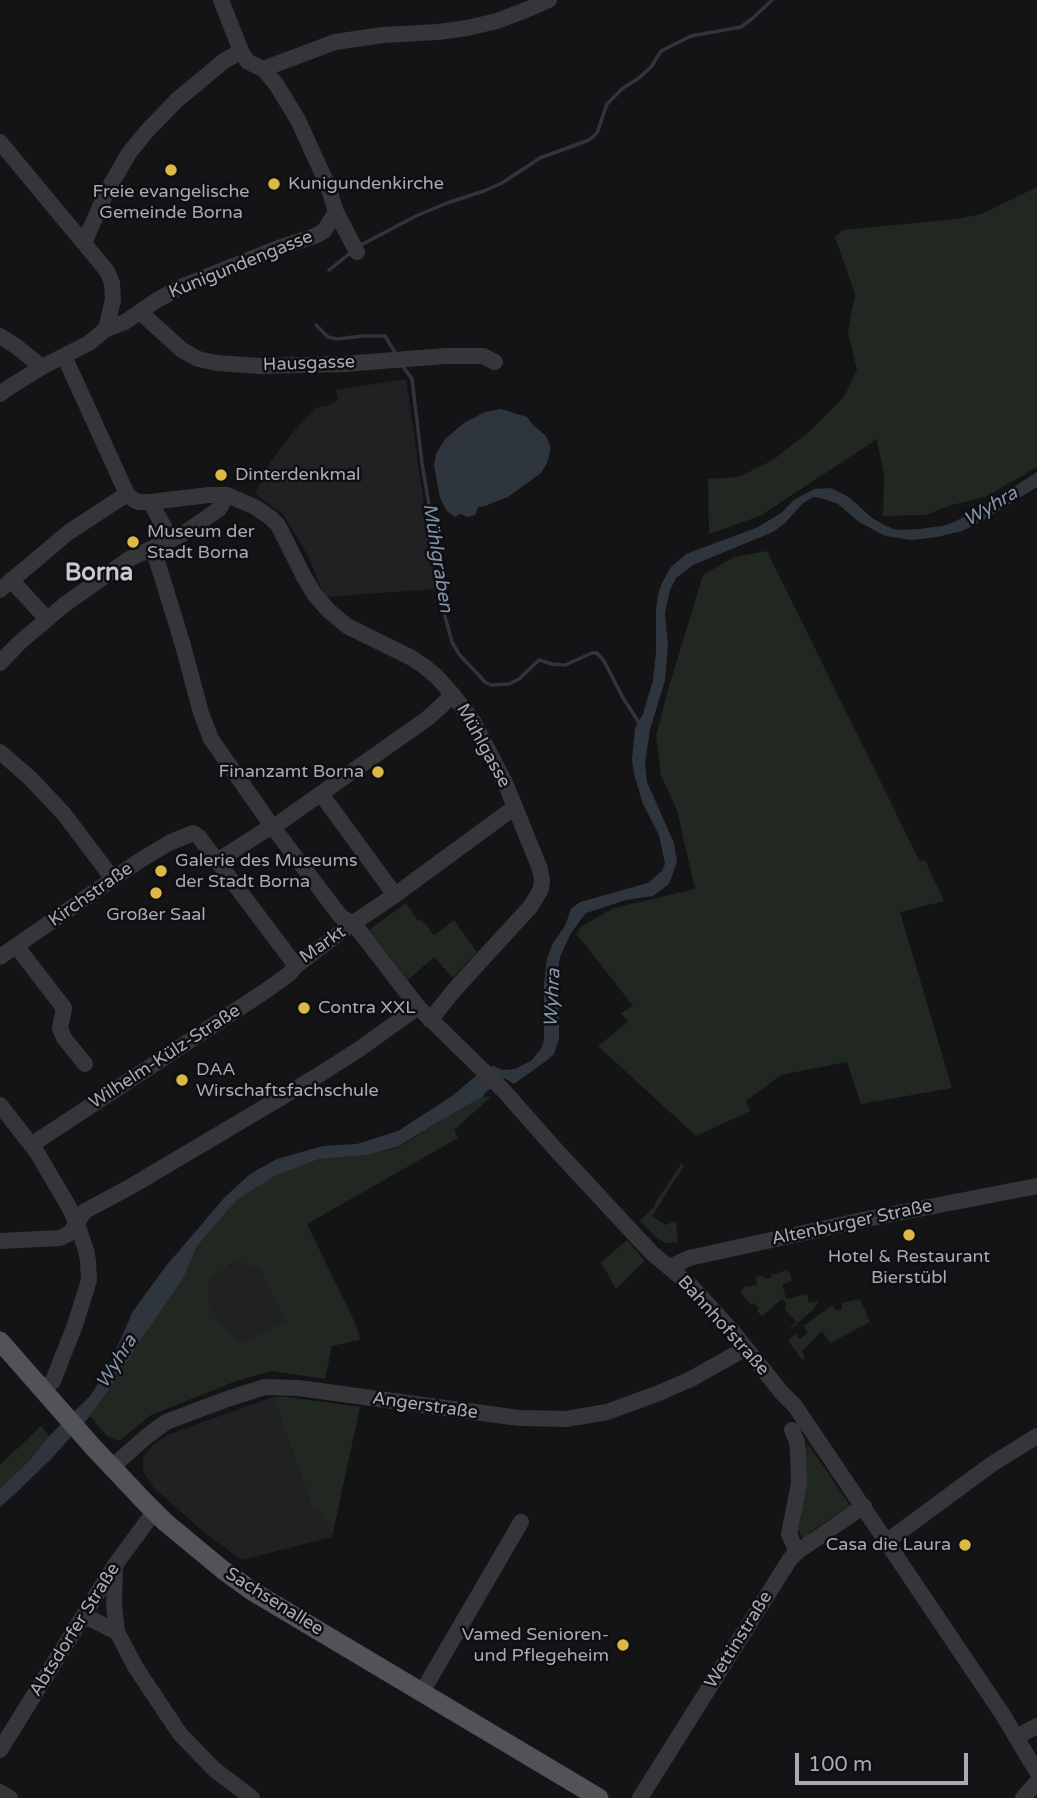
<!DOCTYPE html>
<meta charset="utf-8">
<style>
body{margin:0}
#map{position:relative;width:1037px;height:1798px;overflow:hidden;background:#141416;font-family:"Varela Round",sans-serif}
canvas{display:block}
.scale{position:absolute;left:795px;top:1753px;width:173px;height:32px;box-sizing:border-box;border:4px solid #a8aab4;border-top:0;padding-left:9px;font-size:21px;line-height:24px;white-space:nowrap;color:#a8aab4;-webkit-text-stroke:5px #0f0f11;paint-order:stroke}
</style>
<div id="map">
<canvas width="1037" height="1798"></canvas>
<div class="scale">100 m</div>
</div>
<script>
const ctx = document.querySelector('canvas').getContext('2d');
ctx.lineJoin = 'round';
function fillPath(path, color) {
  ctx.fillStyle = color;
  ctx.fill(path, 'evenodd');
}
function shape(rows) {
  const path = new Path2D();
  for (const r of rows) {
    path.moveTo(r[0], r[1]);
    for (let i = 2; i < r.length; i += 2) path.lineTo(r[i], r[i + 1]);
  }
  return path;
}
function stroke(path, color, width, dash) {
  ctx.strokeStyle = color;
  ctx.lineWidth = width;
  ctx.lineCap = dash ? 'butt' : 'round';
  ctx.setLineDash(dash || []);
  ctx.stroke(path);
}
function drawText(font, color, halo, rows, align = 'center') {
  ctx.font = font + ' "Varela Round",sans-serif';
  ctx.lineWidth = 5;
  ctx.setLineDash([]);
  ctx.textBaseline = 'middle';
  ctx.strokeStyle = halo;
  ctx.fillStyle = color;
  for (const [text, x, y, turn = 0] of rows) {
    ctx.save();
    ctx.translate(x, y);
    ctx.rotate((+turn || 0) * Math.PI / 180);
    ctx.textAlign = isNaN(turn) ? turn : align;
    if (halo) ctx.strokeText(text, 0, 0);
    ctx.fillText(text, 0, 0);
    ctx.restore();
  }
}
fillPath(shape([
 [406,379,436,589,325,597,307,554,283,514,255,494,271,461,295,430,315,408,329,405,338,400,336,390],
 [236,1261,260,1270,285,1321,241,1343,221,1322,208,1303,207,1282],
 [273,1397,313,1509,323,1513,332,1537,242,1560,206,1534,154,1488,143,1471,143,1458,154,1444,167,1435]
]), '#212022');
fillPath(shape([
 [1037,187,1037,467,987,496,952,505,925,515,883,516,884,476,877,439,760,516,709,534,708,479,739,477,773,460,811,430,844,397,857,370,848,332,855,294,835,237,843,230,956,219,982,214],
 [767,551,920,862,925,860,944,901,900,912,952,1088,861,1104,847,1062,781,1075,746,1101,750,1111,696,1136,598,1046,628,1022,621,1013,633,1006,584,943,576,934,582,926,614,908,695,889,677,810,661,776,656,736,667,693,703,575,734,557],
 [406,903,418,921,421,919,434,935,454,920,477,952,453,978,434,957,408,980,369,930],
 [492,1096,454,1130,458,1138,307,1224,356,1325,360,1340,332,1346,325,1379,272,1371,236,1381,151,1415,119,1441,107,1436,90,1416,113,1384,117,1373,130,1359,135,1348,183,1279,197,1246,237,1200,273,1177,319,1159,367,1155,397,1148,464,1107,483,1097],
 [235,1261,260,1270,285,1321,241,1343,221,1322,208,1303,208,1282],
 [681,1164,684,1166,652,1216,665,1225,676,1221,678,1242,666,1243,658,1239,640,1221,655,1206,654,1205],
 [627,1240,645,1261,616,1289,601,1262],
 [787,1270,788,1273,790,1273,792,1281,782,1284,786,1299,807,1294,809,1303,819,1300,813,1310,791,1329,790,1328,796,1322,785,1309,786,1303,782,1299,762,1316,757,1311,759,1308,754,1303,751,1305,740,1292,744,1287,757,1285,756,1277,763,1276,764,1279,771,1278,771,1275],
 [860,1299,870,1322,830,1343,822,1331,802,1351,805,1357,802,1360,788,1340,795,1334,800,1339,808,1332,803,1326,833,1305,835,1310,842,1309,842,1303],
 [287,1397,360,1407,332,1537,323,1513,313,1509,273,1397],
 [41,1426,49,1436,30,1460,0,1489,0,1465],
 [807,1445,809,1445,851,1507,847,1513,842,1511,810,1532,808,1539,804,1541,795,1524,804,1485]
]), '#212822');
fillPath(shape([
 [501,409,527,417,532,424,546,436,550,445,550,452,547,463,541,473,508,497,485,506,478,507,475,515,468,517,460,514,455,517,447,511,440,498,434,465,436,454,445,439,464,423,485,412],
 [1037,472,1037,487,984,520,962,531,937,537,911,540,885,536,859,522,838,504,824,499,813,497,802,504,785,523,773,532,693,565,676,578,670,590,665,613,668,645,665,680,650,730,645,763,647,782,674,843,677,862,669,884,653,896,626,900,586,913,571,933,560,957,556,982,559,1001,559,1039,554,1054,546,1061,514,1084,504,1078,485,1093,483,1097,464,1107,397,1147,367,1155,319,1159,273,1177,237,1200,197,1246,183,1279,135,1348,130,1359,117,1373,113,1384,90,1416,51,1459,17,1492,0,1507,0,1489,30,1460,49,1436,90,1396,108,1368,133,1311,166,1266,225,1197,250,1174,277,1159,323,1146,357,1144,398,1131,452,1096,483,1070,493,1066,503,1070,515,1069,531,1061,542,1047,544,1039,544,984,547,958,553,943,565,926,571,909,580,902,648,883,662,871,665,864,659,835,643,804,634,774,632,759,635,728,643,714,653,680,656,653,656,610,658,595,662,583,671,567,686,554,758,527,781,513,794,500,814,489,830,488,837,491,850,498,872,518,886,526,897,530,919,529,942,526,952,523,981,508]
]), '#2f353d');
stroke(shape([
 [359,246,416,216,447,203,484,191,502,183,540,158,589,140,597,133,607,104,623,88,639,78,651,67,661,51,691,36,741,27,753,18,772,0],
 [329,270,353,251],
 [316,325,328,337,337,339,362,336,385,336,396,354],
 [401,364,412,379,422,463,437,553,444,613,452,642,459,654,485,682,491,685,509,684,519,679,539,660,552,664,565,665,592,653,597,653,604,661,623,698,640,724]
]), '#2f353d', 3.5);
stroke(shape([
 [221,0,241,51,248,62,263,69,276,84,298,120,328,186,336,212,357,252],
 [263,69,335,42,383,35,438,32,467,28,497,21,526,10,549,0],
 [0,142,107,271,112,283,113,300,106,329],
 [84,243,107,191,129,153,147,131,177,100,224,61,241,51],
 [140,312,182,350,198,359,217,363,259,366,344,364,445,356,483,356,495,362],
 [0,336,17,347,42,367],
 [64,356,127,494,134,500,139,502,150,502,209,495,227,495,255,507,271,518,278,525,304,577,315,595,328,610,347,626,412,658,425,667,437,677,453,695,473,721,506,785,540,869,542,880,541,889,531,906,456,988,430,1020],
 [0,394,8,388,42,367,89,343,106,329,125,322,157,300,181,287,281,247,315,236,324,231,336,212],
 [150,502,171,539],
 [153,548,182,642,201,713,211,739,272,826,341,917,354,924,418,1007,504,1091,557,1151,635,1235,652,1253,691,1286,733,1332,782,1393,795,1406,1003,1715,1037,1772],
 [11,580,47,619],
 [0,590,69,532,127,494],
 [0,663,18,644,64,605,129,559,183,534,219,509,227,495],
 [0,752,30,778,64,814,113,879],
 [321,794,395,895],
 [282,821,428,718,453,695],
 [217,861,272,826],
 [17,947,64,1008,60,1028,64,1038,85,1064],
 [0,957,139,861,169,843,193,833,199,837,296,966],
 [0,1105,36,1151,69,1207,77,1224,86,1250,88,1261,89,1280,75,1325,53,1381,43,1389],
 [31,1145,267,990,289,974,296,966,346,928,395,895,515,807],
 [0,1241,60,1238,70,1233,85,1211,130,1187,314,1078,358,1050,418,1007],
 [670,1267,689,1258,872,1218,1037,1186],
 [792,1430,797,1442,798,1451,799,1483,789,1534,797,1552],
 [112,1467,146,1437,166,1422,230,1398,265,1387,298,1388,519,1418,566,1419,607,1412,659,1393,691,1379,746,1348],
 [886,1542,992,1464,1037,1436],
 [115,1565,114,1604,117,1632,136,1668,180,1734,215,1770,252,1798],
 [85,1616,117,1632],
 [422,1692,521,1522],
 [1016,1737,1037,1726],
 [0,1750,115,1565,154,1512],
 [0,1792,10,1798],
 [640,1798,790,1559,797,1552,864,1506],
 [1023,1798,1037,1782]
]), '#36363a', 16);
stroke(shape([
 [0,1341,93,1447,144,1501,165,1522,223,1570,252,1591,599,1798]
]), '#525359', 19);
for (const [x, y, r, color] of [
 [171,170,7,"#dcb845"],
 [274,184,7,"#dcb845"],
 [221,475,7,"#dcb845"],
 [133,542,7,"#dcb845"],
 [378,772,7,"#dcb845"],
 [161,871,7,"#dcb845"],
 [156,893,7,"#dcb845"],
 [304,1008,7,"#dcb845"],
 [182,1080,7,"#dcb845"],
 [909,1235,7,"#dcb845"],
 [965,1545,7,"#dcb845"],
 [623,1645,7,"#dcb845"]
]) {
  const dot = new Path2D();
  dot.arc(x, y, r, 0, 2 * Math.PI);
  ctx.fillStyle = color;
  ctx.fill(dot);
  stroke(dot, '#0f0f11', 2.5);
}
drawText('18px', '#a8aab4', '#0f0f11', [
 ["Kunigundenkirche",288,184],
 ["Freie evangelische",171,192,"center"],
 ["Gemeinde Borna",171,213,"center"],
 ["Dinterdenkmal",235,475],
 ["Museum der",147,532],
 ["Stadt Borna",147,553],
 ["Finanzamt Borna",364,772,"right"],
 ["Galerie des Museums",175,861],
 ["der Stadt Borna",175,882],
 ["Großer Saal",156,915,"center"],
 ["Contra XXL",318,1008],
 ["DAA",196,1070],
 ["Wirschaftsfachschule",196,1091],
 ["Hotel & Restaurant",909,1257,"center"],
 ["Bierstübl",909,1278,"center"],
 ["Casa die Laura",951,1545,"right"],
 ["Vamed Senioren-",609,1635,"right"],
 ["und Pflegeheim",609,1656,"right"]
], 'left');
drawText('18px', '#a8aab4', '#0f0f11', [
 ["Kunigundengasse",241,265,-22],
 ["Hausgasse",309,364,-2],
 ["Mühlgasse",483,746,61],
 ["Kirchstraße",91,895,-35],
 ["Markt",323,945,-35],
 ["Wilhelm-Külz-Straße",165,1057,-33],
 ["Altenburger Straße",852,1223,-12],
 ["Bahnhofstraße",723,1326,48],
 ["Angerstraße",425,1406,8],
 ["Sachsenallee",274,1602,32],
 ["Abtsdorfer Straße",75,1630,-58],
 ["Wettinstraße",739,1640,-58]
]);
drawText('italic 19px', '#8294ac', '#0f0f11', [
 ["Wyhra",991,507,-31],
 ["Mühlgraben",437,558,81],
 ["Wyhra",553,998,-87],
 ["Wyhra",117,1362,-58]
]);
drawText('bold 24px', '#c8c9d1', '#0f0f11', [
 ["Borna",99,574]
]);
</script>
